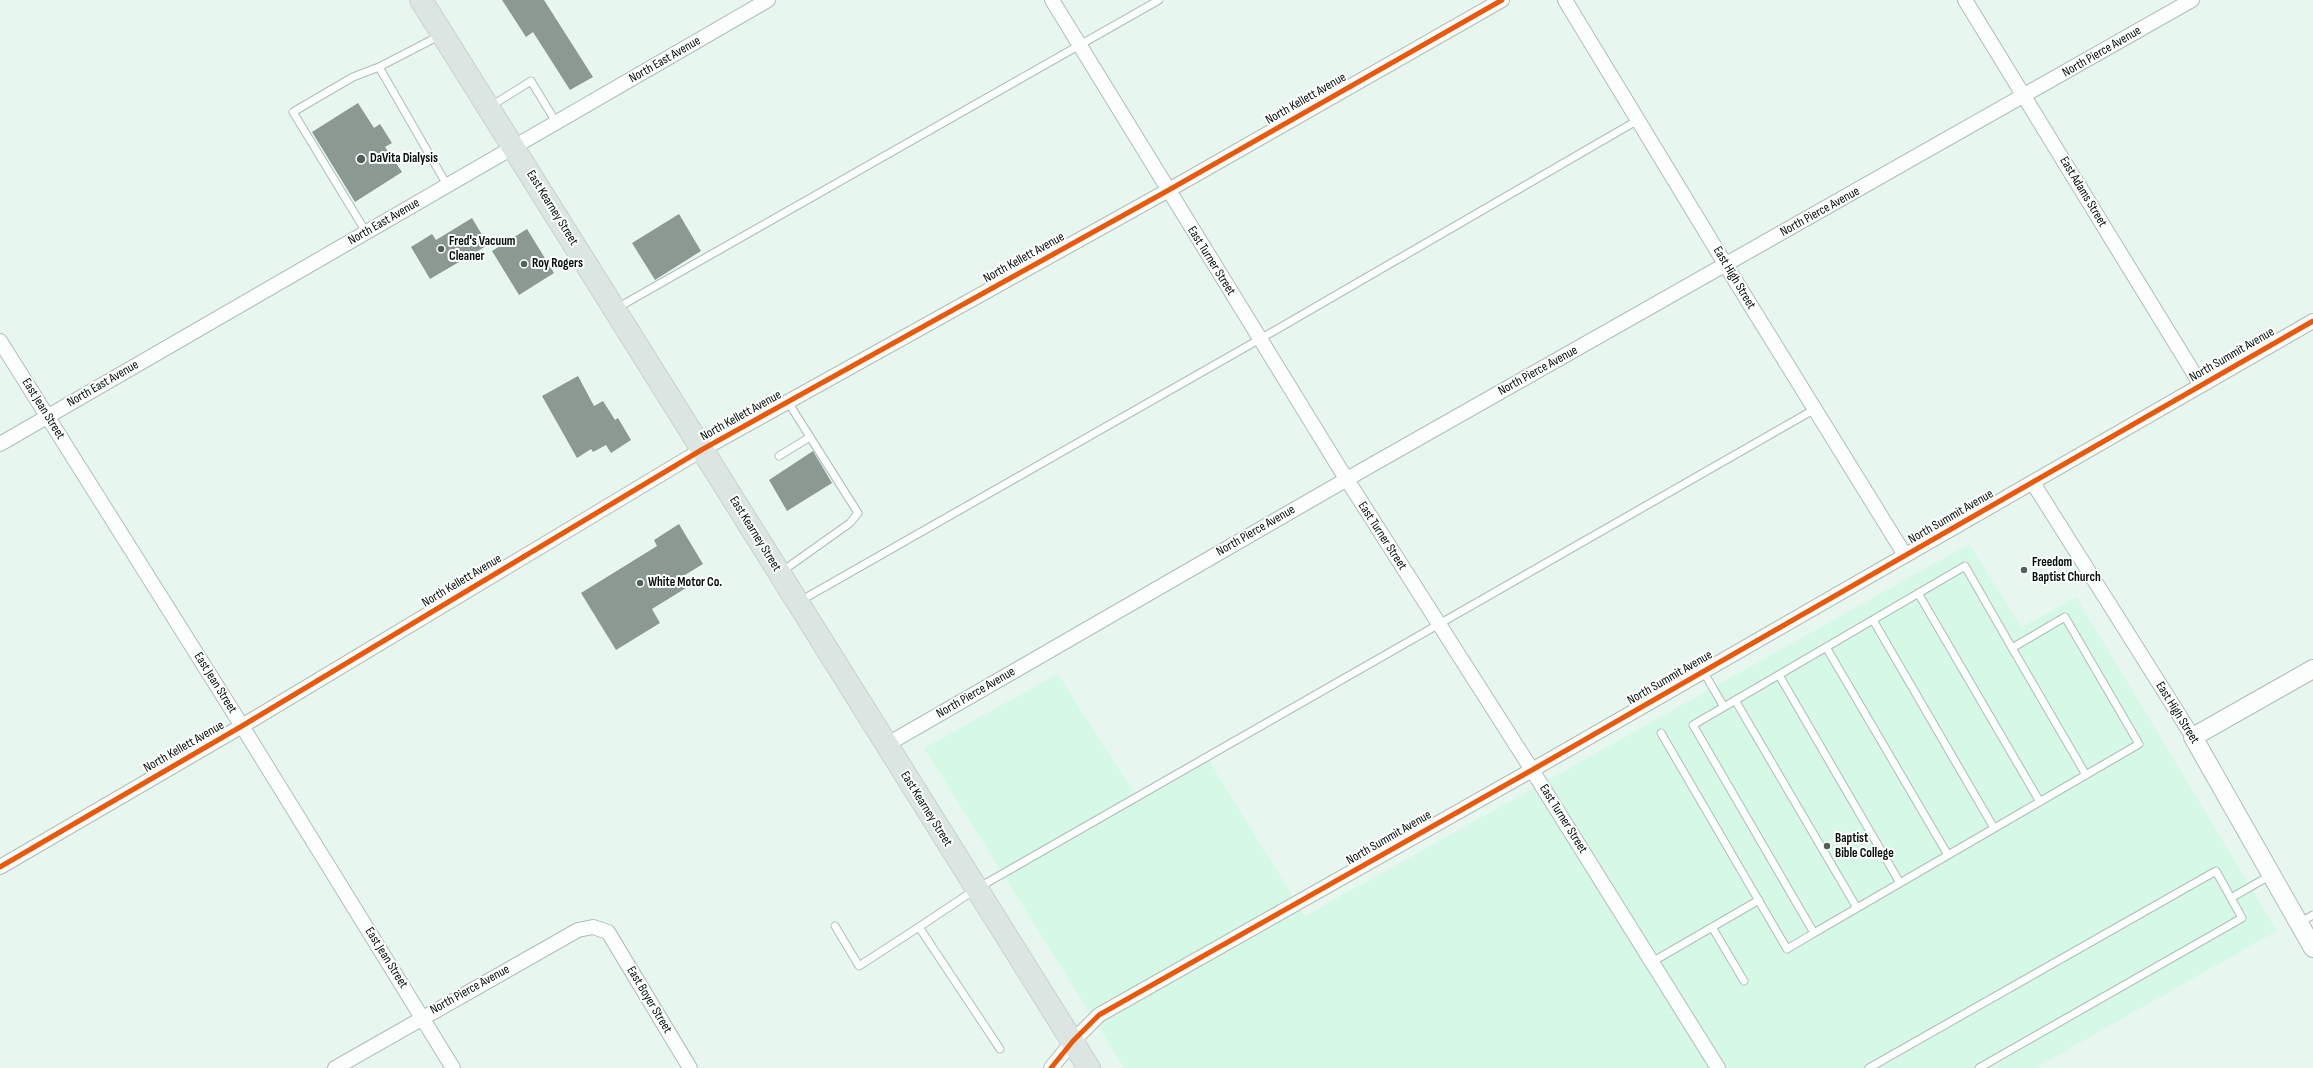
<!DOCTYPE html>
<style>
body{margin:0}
canvas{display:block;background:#e7f7ef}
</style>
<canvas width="2313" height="1068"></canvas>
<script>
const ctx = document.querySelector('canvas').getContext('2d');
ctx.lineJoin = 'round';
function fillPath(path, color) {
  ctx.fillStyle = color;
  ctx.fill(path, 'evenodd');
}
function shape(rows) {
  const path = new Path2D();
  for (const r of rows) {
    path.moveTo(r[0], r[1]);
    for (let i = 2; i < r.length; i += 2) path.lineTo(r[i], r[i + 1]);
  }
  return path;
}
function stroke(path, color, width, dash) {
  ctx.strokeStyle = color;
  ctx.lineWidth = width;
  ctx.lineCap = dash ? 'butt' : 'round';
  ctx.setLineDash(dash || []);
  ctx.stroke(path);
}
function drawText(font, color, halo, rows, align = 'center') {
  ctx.font = font + ' "Sofia Sans Condensed",sans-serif';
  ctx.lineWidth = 4;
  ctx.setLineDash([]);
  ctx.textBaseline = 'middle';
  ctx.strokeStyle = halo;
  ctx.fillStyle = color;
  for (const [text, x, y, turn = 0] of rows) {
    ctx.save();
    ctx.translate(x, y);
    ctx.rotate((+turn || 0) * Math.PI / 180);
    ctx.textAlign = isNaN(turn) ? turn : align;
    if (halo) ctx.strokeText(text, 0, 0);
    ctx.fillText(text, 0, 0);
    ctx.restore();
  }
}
fillPath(shape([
 [1969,544,2022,627,2076,597,2277,931,2035,1068,1124,1068,924,748,1058,674,1138,799,1208,759,1305,916]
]), '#d6f8e7');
fillPath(shape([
 [502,0,544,0,593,77,570,90,533,32,526,37],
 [358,103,374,128,380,124,392,143,385,147,402,172,355,202,312,132],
 [679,214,701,251,655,280,632,243],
 [472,218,488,245,430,279,411,247,432,234,436,240],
 [527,229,554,273,519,295,492,251],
 [578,376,594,406,603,401,615,420,618,418,631,440,611,453,606,445,593,452,591,449,577,458,542,396],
 [813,451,832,483,787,511,769,480],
 [679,524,703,564,680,578,686,588,652,609,660,623,616,650,581,593,657,546,654,540]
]), '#8c9993');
const service = shape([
 [441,35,379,67,447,185],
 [491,106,531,81,556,122],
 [366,232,293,112,353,77,379,67],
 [617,308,1159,0],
 [779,456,810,437],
 [781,572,850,523,858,513,788,402],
 [1918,593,2040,802],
 [800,601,1281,327,1638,120],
 [1873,620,1994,828],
 [1826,647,1948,855],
 [2012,648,2086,775],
 [1703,671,1724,707],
 [1779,675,1900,883],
 [1735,700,1857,908],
 [1661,733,1787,949,1814,933,1693,725,1965,566,2012,648,2065,617,2139,744,1814,933],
 [2231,898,2271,875],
 [2299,923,2313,915],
 [835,926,859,966,919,927],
 [1712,927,1744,981],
 [1652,962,1759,900],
 [1000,1049,919,927,976,889,1815,409],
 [1869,1068,2216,871,2242,918,1979,1068]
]);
const minor = shape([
 [1052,0,1337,464,1532,770,1718,1068],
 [1565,0,1738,285,1905,555],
 [1965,0,2201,385],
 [0,341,242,726,453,1068],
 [0,444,768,0],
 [2033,483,2193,737],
 [886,745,1368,467,2192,0],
 [0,867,242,726,703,449,1167,191,1502,0],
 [335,1068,578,930,593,927,608,932,690,1068],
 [1051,1068,1073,1041,1099,1015,1532,770,2313,321]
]);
const tertiary = shape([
 [2313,669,2193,737,2313,948]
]);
const primary = shape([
 [421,0,1089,1068]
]);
stroke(service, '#afbeb7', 9);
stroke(minor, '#afbeb7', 16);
stroke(tertiary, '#afbeb7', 20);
stroke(primary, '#c9d1cd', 24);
stroke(service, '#fbfefd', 7);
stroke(minor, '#fbfefd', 14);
stroke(tertiary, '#fbfefd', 18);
stroke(primary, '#dbe5e1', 22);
stroke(shape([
 [0,867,242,726,703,449,1167,191,1502,0],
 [1051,1068,1073,1041,1099,1015,1532,770,2313,321]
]), '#e8590c', 5);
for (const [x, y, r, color] of [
 [361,159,5,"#53605a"],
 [441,249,4,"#53605a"],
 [524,264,4,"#53605a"],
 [2024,570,4,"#53605a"],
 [640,583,4,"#53605a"],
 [1827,846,4,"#53605a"]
]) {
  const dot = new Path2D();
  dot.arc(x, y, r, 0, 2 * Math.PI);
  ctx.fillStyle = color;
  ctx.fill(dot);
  stroke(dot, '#fff', 1.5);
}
drawText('13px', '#030f09', '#fff', [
 ["North Pierce Avenue",2102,52,-30],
 ["North East Avenue",665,60,-30],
 ["North Kellett Avenue",1306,99,-30],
 ["East Adams Street",2083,192,59],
 ["East Kearney Street",552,208,58],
 ["North Pierce Avenue",1820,212,-29],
 ["North East Avenue",384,222,-30],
 ["North Kellett Avenue",1024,258,-29],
 ["East Turner Street",1211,261,58],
 ["East High Street",1734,278,59],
 ["North Summit Avenue",2232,355,-30],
 ["North Pierce Avenue",1538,371,-29],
 ["North East Avenue",103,384,-30],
 ["East Jean Street",43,409,58],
 ["North Kellett Avenue",741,416,-29],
 ["North Summit Avenue",1951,517,-30],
 ["North Pierce Avenue",1256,531,-30],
 ["East Kearney Street",755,534,58],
 ["East Turner Street",1382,536,57],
 ["North Kellett Avenue",462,581,-31],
 ["North Summit Avenue",1670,678,-30],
 ["East Jean Street",215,683,58],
 ["North Pierce Avenue",976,693,-30],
 ["East High Street",2177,713,58],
 ["North Kellett Avenue",184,747,-30],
 ["East Kearney Street",926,809,58],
 ["East Turner Street",1563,819,58],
 ["North Summit Avenue",1389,838,-30],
 ["East Jean Street",386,958,58],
 ["North Pierce Avenue",470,990,-29],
 ["East Boyer Street",649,1000,59]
]);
drawText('bold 13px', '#030f09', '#fff', [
 ["DaVita Dialysis",370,159],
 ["Fred's Vacuum",449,242],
 ["Cleaner",449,257],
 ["Roy Rogers",532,264],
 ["Freedom",2032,563],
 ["Baptist Church",2032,578],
 ["White Motor Co.",648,583],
 ["Baptist",1835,839],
 ["Bible College",1835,854]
], 'left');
</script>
